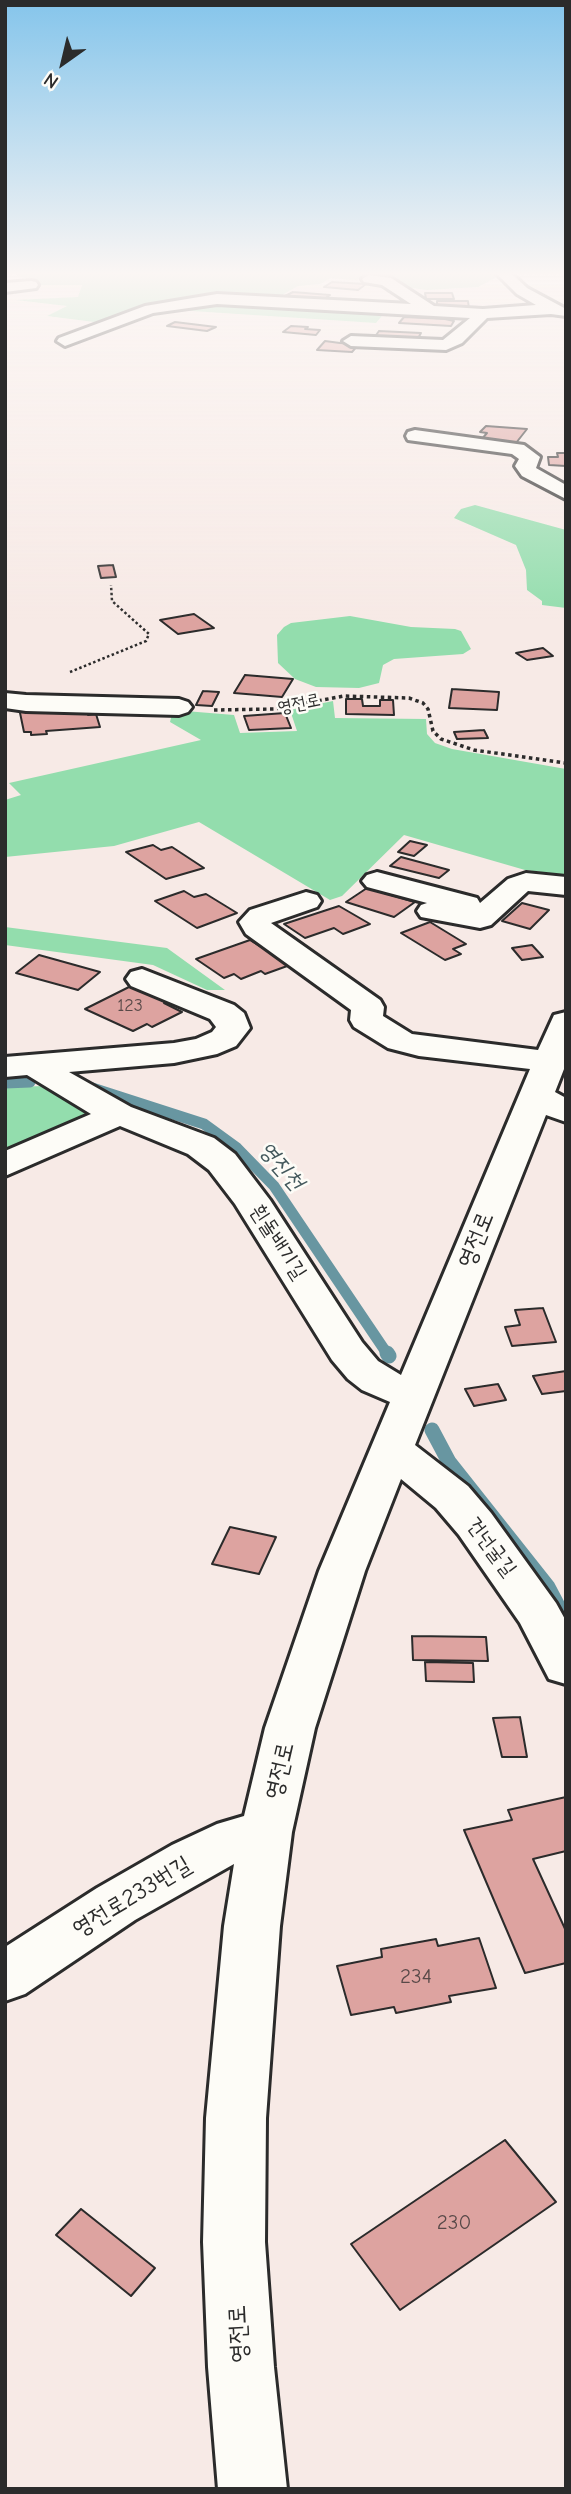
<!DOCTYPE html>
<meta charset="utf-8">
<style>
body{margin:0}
#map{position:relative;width:571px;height:2494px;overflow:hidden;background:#f7eae6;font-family:"Comic Neue",sans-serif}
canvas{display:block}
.frame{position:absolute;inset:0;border:7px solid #2b2b2b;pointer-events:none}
.north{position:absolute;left:28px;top:28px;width:70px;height:70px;-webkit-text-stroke:5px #fdfcf7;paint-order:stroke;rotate:214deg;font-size:19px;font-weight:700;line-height:28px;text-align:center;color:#2b2b2b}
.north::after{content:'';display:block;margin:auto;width:24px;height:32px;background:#2b2b2b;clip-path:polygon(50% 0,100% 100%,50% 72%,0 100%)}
</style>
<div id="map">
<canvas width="571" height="2494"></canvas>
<div class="frame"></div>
<div class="north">N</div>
</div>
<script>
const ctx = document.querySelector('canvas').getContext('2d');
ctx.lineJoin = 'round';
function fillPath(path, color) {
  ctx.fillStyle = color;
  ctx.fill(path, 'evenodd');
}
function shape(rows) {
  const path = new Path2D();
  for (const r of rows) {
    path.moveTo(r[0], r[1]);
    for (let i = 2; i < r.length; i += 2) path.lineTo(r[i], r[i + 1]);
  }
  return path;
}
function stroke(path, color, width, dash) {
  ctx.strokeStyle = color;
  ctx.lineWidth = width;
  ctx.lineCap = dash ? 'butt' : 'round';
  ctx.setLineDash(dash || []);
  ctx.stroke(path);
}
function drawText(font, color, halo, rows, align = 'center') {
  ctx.font = font + ' "Comic Neue","Poor Story",sans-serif';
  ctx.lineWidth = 5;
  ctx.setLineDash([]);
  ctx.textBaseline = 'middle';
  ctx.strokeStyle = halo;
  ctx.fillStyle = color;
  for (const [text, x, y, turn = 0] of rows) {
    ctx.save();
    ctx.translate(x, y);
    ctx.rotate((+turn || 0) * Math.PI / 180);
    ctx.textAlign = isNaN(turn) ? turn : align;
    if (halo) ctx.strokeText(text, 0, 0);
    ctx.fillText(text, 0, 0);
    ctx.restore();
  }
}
fillPath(shape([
 [51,272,381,272,381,273,377,277,364,276,356,280,331,278,320,284,298,286,275,299,232,298,102,323,47,316,67,306,16,300,78,297,82,285,40,285,15,274],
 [387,272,493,272,497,277,478,287,427,290,404,287,389,279],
 [194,302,386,311,376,323,161,309],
 [475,505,566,530,566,608,542,605,542,601,527,590,526,570,516,545,454,518,461,509],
 [350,616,411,627,455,629,461,631,471,649,463,654,394,659,383,665,379,683,359,688,316,687,295,679,278,663,277,635,284,627,291,623],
 [333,701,335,718,426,719,427,734,435,743,452,749,566,769,566,875,525,870,404,835,342,896,330,900,199,822,114,846,5,857,5,800,21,795,9,783,201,740,170,722,173,710,234,715,240,733,297,731,290,710],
 [5,927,167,948,225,990,207,990,153,965,5,945],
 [46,1086,99,1112,5,1156,5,1087]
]), '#93ddad');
stroke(shape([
 [5,1083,30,1082],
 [86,1086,204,1124,237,1148,274,1186,388,1355]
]), '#6896a1', 11);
stroke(shape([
 [387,1353,389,1356],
 [432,1430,449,1462,548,1587,566,1621]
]), '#6896a1', 15);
const building = shape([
 [332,282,366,284,358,290,324,287,332,282],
 [293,292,330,295,321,301,283,297,293,292],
 [425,293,452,293,454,299,426,299,425,293],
 [437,301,468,301,469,309,437,309,437,301],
 [404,317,445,319,454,321,451,326,399,323,404,317],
 [175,322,216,327,207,331,167,326,175,322],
 [291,326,308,327,305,329,320,330,316,335,283,332,291,326],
 [379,331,421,333,417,340,374,338,379,331],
 [325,341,340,343,359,344,352,352,317,350,325,341],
 [486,426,527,429,516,443,481,440,487,433,480,432,486,426],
 [557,453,566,453,566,466,549,465,548,457,558,457,557,453],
 [113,565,116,577,101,578,98,566,113,565],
 [194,614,214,628,178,634,160,620,194,614],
 [543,648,553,656,527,660,516,653,543,648],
 [245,675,293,679,282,697,234,693,245,675],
 [452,689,499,692,497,710,449,708,452,689],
 [203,691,219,692,212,706,196,705,203,691],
 [346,699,362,699,363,706,380,706,380,700,393,700,394,715,346,714,346,699],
 [39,707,40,712,86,709,88,715,96,714,100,727,46,731,47,734,31,735,31,732,24,732,19,708,39,707],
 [285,713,291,728,249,730,244,716,285,713],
 [484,730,488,738,457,739,454,732,484,730],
 [410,841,427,845,414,856,398,852,410,841],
 [153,845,161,850,172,847,204,868,166,879,126,852,153,845],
 [401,857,449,870,439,878,390,866,401,857],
 [367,888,415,902,394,917,346,902,367,888],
 [184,891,194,897,206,894,237,913,197,928,155,901,184,891],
 [522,903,549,910,530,929,502,921,522,903],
 [339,906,370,924,343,934,334,928,305,938,284,924,339,906],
 [430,922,466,944,453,949,461,954,445,960,401,933,430,922],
 [250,940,290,965,265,974,261,971,241,979,234,974,224,978,196,959,250,940],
 [532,945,543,957,522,960,512,948,532,945],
 [39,955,100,972,78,990,16,973,39,955],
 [133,985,168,1001,164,1003,182,1012,152,1027,147,1024,133,1031,85,1009,133,985],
 [543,1308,556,1342,512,1346,505,1327,520,1325,515,1310,543,1308],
 [566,1371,566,1391,542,1394,533,1376,566,1371],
 [498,1384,506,1400,474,1406,465,1389,498,1384],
 [230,1527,276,1537,259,1574,212,1564,230,1527],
 [412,1636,486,1637,488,1661,413,1660,412,1636],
 [425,1662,473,1663,474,1682,426,1681,425,1662],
 [520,1717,527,1757,502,1757,493,1718,520,1717],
 [566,1797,566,1851,533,1859,566,1931,566,1963,525,1973,464,1830,512,1820,508,1810,566,1797],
 [479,1938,496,1988,449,1996,451,2002,396,2013,394,2007,351,2015,337,1966,382,1957,381,1949,436,1939,438,1946,479,1938],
 [505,2140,556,2202,400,2310,351,2244,505,2140],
 [81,2209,155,2268,131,2296,56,2235,81,2209]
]);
fillPath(building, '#dda3a0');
stroke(building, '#2b2b2b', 2);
const minor = shape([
 [495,272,510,272,527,288,566,309,566,316,551,314,487,318,462,343,446,350,351,346,343,341,351,336,443,340,470,318,217,304,153,313,65,346,57,341,59,338,145,306,217,294,411,304,382,285,364,282,362,279,369,275,391,278,434,306,483,309,536,305,517,294,495,272],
 [31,281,36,282,38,285,36,288,5,292,5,283,31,281],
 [415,430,524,445,540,457,536,468,566,485,566,499,522,476,515,466,519,459,512,454,408,440,406,436,408,432,415,430],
 [5,693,26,695,179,699,188,702,192,707,188,712,179,715,26,711,5,708,5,693],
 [377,872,477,898,480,903,508,879,526,873,566,877,566,895,528,891,491,925,480,928,421,917,417,911,421,905,427,903,367,887,362,881,367,875,377,872],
 [306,892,317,895,321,901,317,907,271,923,380,1000,384,1007,383,1016,412,1034,538,1050,554,1015,566,1012,566,1064,555,1092,566,1098,566,1122,546,1115,415,1445,468,1486,491,1513,556,1603,566,1621,566,1684,549,1679,520,1623,459,1535,436,1508,401,1479,365,1571,315,1728,292,1832,280,1926,266,2118,265,2242,274,2367,287,2489,218,2489,208,2367,203,2242,206,2118,224,1926,234,1864,135,1920,25,1994,5,2001,5,1947,97,1888,172,1845,217,1824,244,1816,265,1728,319,1571,390,1402,362,1390,348,1379,332,1360,235,1204,209,1170,188,1154,120,1126,5,1176,5,1151,91,1114,27,1075,5,1077,5,1057,174,1043,196,1039,212,1032,216,1027,210,1019,131,986,126,979,131,972,142,969,234,1005,244,1013,250,1028,236,1046,217,1054,174,1063,69,1072,131,1107,214,1138,235,1154,270,1200,362,1342,378,1361,401,1375,530,1069,419,1056,388,1048,354,1027,350,1020,351,1010,246,934,239,922,250,910,306,892]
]);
stroke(minor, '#2b2b2b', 6);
stroke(shape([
 [70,672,146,641,149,634,112,601,111,585]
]), '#2b2b2b', 2.5, [2.5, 2.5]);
stroke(shape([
 [214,710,274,709,344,696,409,698,423,703,428,709,433,731,441,739,474,750,566,763]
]), '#2b2b2b', 3.5, [3.5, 3.5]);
fillPath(minor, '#fdfcf7');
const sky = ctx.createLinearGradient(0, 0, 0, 621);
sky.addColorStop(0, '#85c5eb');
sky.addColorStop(0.44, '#fbf6f4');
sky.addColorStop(1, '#fbf6f400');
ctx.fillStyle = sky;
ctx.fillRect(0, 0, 571, 621);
drawText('18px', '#2b2b2b', '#fdfcf7', [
 ["영전로",299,704,-11]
]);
drawText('18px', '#584948', null, [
 ["123",130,1006]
]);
drawText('21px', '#2b2b2b', '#fdfcf7', [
 ["흰돌배기길",278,1242,57],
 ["건넌굴길",491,1547,53]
]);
drawText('21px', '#584948', null, [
 ["234",416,1977],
 ["230",454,2223]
]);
drawText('italic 23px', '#44585c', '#fdfcf7', [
 ["영진천",281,1166,49]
]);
drawText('24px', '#2b2b2b', '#fdfcf7', [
 ["영전로",476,1240,-68],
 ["영전로",280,1771,-77],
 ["영전로233번길",132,1897,-31],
 ["영전로",239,2334,-93]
]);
</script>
